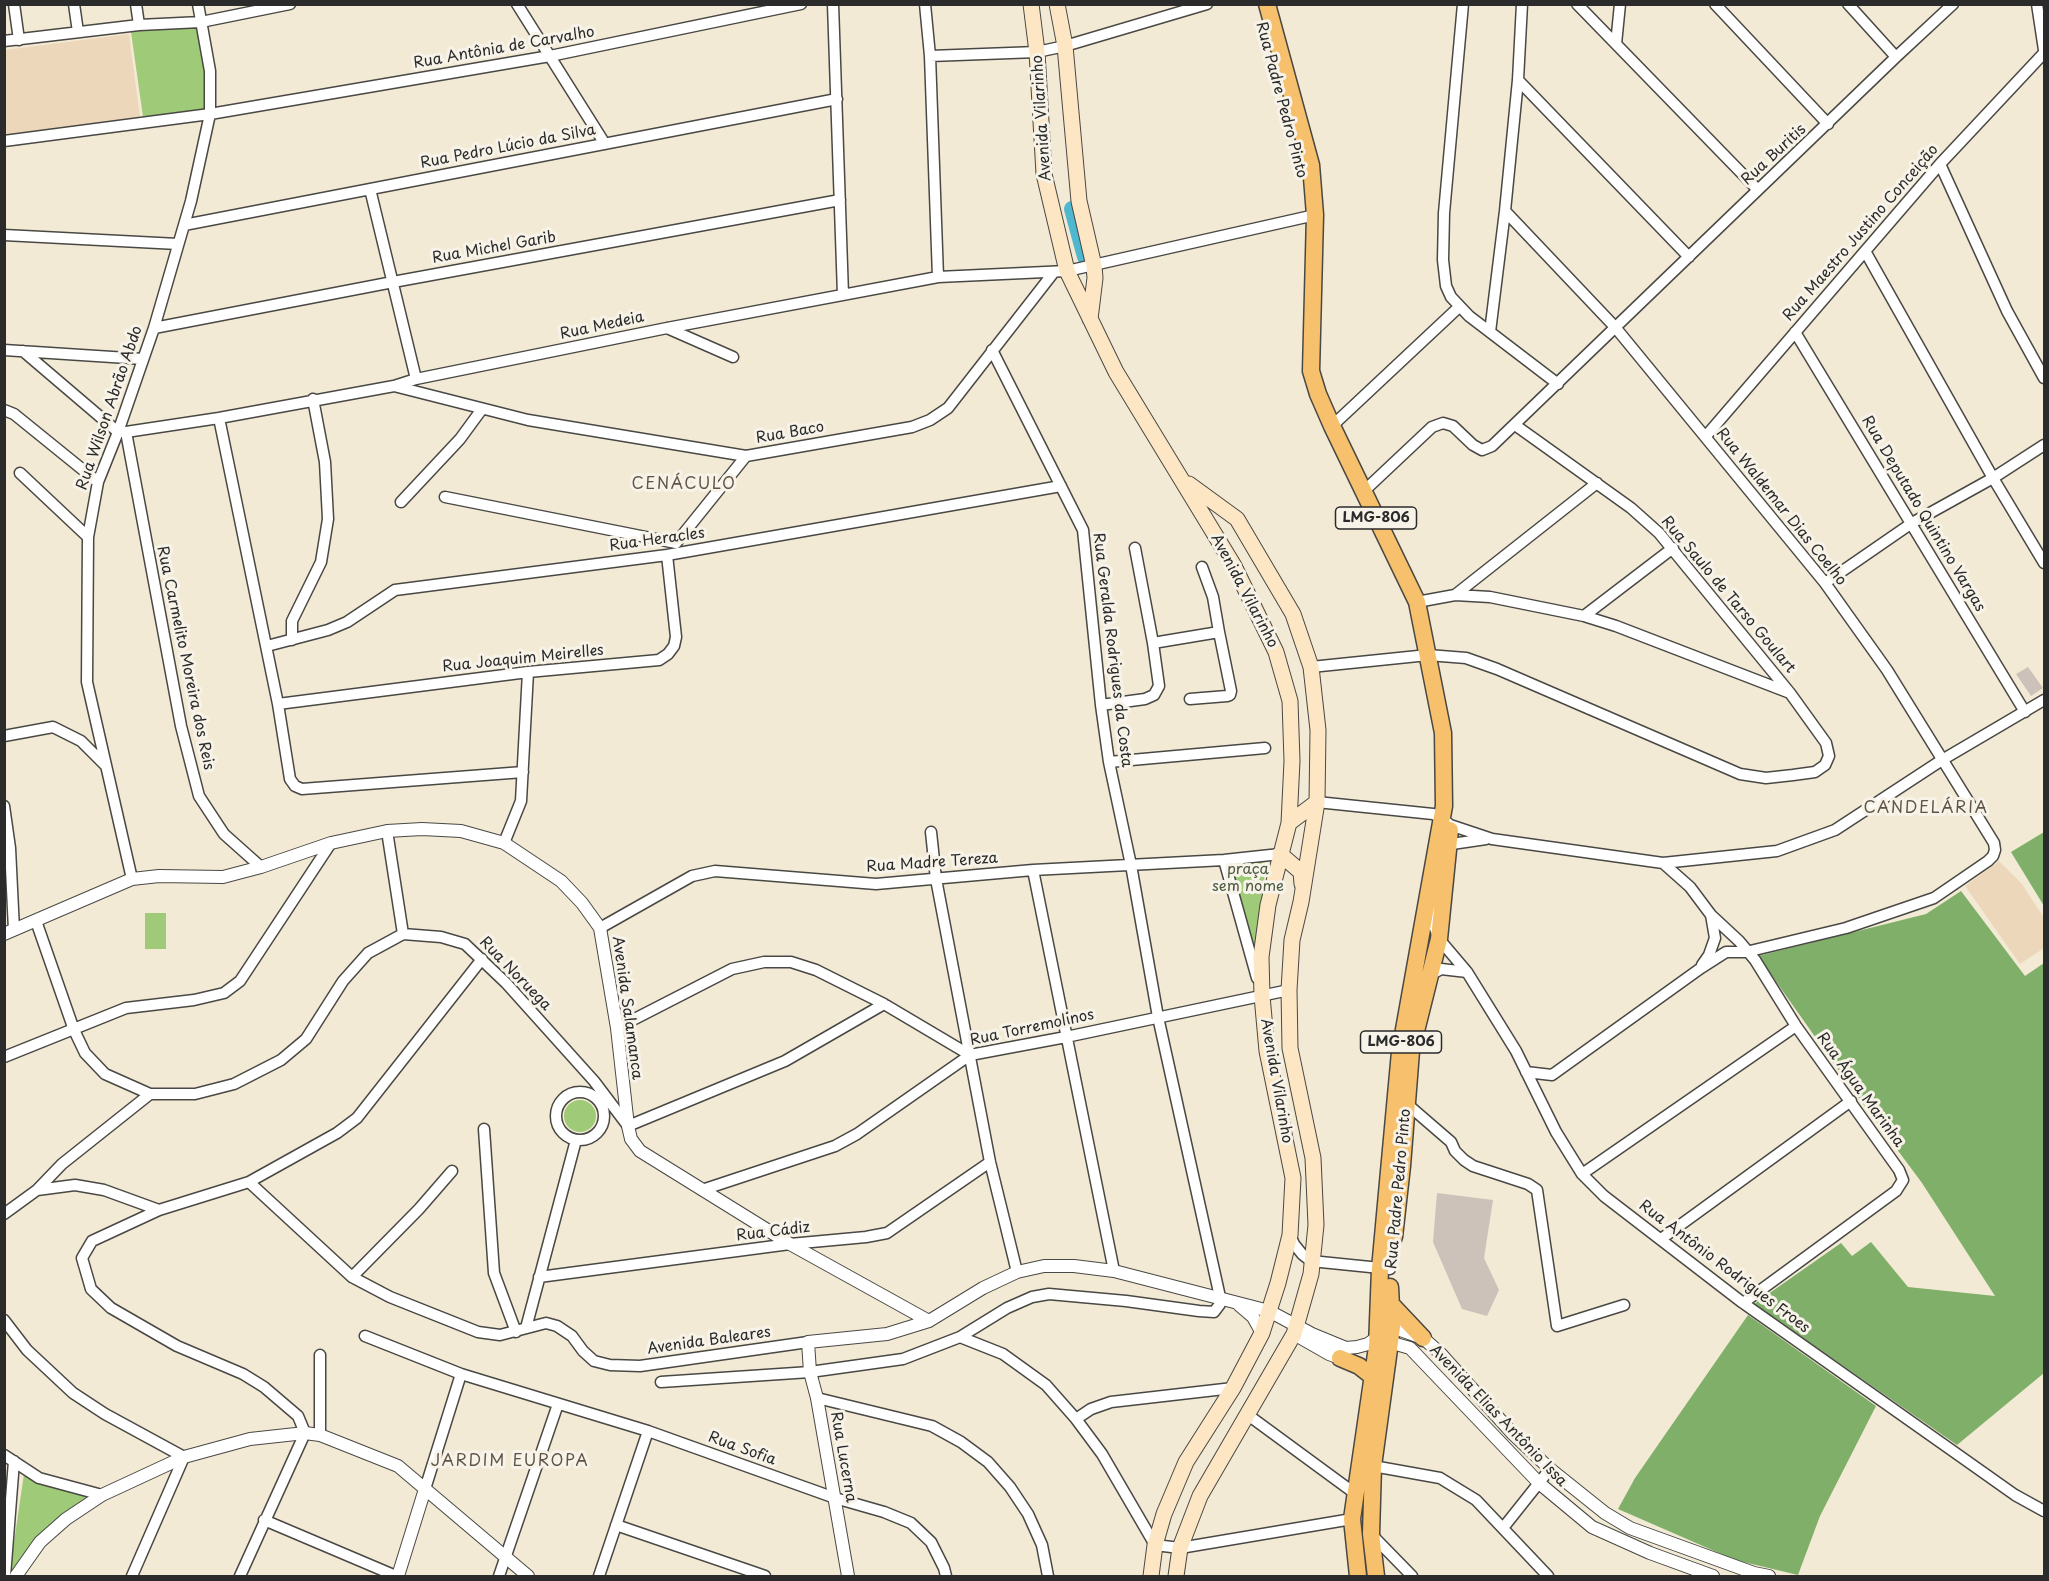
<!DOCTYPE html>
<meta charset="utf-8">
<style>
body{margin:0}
#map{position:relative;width:2049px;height:1581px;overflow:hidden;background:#f3ead5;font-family:"Playpen Sans",sans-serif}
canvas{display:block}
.frame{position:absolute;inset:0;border:6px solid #2b2b2b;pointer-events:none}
</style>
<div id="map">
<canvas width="2049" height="1581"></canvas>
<div class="frame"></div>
</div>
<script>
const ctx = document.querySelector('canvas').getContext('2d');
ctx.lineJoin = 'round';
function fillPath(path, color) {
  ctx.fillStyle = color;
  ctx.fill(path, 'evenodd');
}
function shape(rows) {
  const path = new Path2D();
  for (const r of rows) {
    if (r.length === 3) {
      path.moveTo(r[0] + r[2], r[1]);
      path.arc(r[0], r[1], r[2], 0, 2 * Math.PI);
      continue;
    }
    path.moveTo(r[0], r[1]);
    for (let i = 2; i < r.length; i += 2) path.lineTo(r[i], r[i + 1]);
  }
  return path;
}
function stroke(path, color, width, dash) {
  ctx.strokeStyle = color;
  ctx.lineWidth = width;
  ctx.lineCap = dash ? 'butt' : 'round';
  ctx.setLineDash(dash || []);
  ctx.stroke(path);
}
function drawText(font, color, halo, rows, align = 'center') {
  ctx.font = font + ' "Playpen Sans",sans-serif';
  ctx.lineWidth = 6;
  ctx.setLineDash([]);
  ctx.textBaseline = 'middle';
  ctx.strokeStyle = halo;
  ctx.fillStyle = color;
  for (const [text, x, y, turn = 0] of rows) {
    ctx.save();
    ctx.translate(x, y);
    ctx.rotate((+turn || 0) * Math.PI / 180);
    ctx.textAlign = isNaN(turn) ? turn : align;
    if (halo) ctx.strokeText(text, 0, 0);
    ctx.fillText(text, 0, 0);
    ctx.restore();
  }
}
fillPath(shape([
 [129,34,140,117,6,135,5,50],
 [1999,861,2022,884,2044,918,2044,948,2020,964,1965,886]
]), '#edd7bb');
fillPath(shape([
 [2028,667,2043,688,2031,696,2016,674],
 [1437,1193,1493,1200,1484,1258,1499,1290,1487,1316,1462,1309,1433,1242]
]), '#ccc2b9');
fillPath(shape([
 [197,23,210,108,143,117,131,32],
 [1265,861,1260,983,1228,862],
 [145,913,166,913,166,949,145,949],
 [580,1116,16],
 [24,1474,91,1496,12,1576,9,1576]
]), '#9fcb79');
fillPath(shape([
 [2044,832,2044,906,2011,852],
 [1961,891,2025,976,2044,963,2044,1373,1957,1445,1754,1304,1841,1243,1852,1256,1871,1242,1908,1287,1995,1296,1922,1183,1847,1082,1758,956,1926,914],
 [1748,1315,1876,1406,1820,1516,1798,1575,1735,1560,1618,1509,1635,1478]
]), '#7faf69');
stroke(shape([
 [1072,209,1085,257]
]), '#4fb7ce', 16);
const minor = shape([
 [14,4,19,40],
 [74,4,78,32],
 [136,4,139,25],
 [517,4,605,144],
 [833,4,843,295],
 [925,4,930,56,938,277],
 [1463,4,1444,213,1443,260,1446,286,1451,297,1469,316,1558,384],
 [1577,4,1758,190],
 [1715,4,1828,124],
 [1848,4,1896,57],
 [2037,4,2044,50],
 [4,41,139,25,201,22,290,4],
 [1616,44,1620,4],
 [930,56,1037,52,1065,46,1207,4],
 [1518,80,1689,257],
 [4,141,210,114,550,56,801,4],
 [1940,164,2007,311,2044,378],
 [370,189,416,379],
 [1505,211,1615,327,1825,583,1887,670,1994,843,1995,850,1993,856,1988,861,1934,898,1846,928,1746,952,1726,952,1701,968,1552,1075,1526,1072],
 [184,225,837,99],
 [4,235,178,244],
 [1865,251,1993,478,2044,563],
 [154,328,393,282,840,200],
 [667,328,733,357],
 [1490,332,1505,211,1518,80,1522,4],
 [1795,332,2025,712],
 [4,350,143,359],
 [23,351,118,432,126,432,219,418,394,386,416,379,667,328,938,277,1067,271,1315,215],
 [394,386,528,420,746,456,912,427,930,420,948,408,1054,272],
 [4,410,14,414,98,482],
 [219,418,278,704,290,779,295,786,302,789,523,772],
 [1332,426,1459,307],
 [126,432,181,726,199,796,224,834,261,867],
 [1706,436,1940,164,2044,53],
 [20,473,88,537],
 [1364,491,1432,427,1443,423,1453,426,1473,445,1482,450,1492,446,1896,57,1953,4],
 [445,497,676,543],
 [401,502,460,439,482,409],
 [676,543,746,456],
 [1202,567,1213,597,1219,632],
 [1825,583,1912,523,1993,478,2044,445],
 [1455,595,1597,483],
 [1417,602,1455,595,1490,597,1584,616,1616,626,1790,693],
 [1584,616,1673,548],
 [292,640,292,621,321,562,328,519,325,462,313,399],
 [1153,643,1219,632,1231,691,1230,695,1227,696,1190,699],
 [267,646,328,630,347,622,395,590,667,555,1061,486],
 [1311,667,1428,655,1466,658,1497,669,1740,774,1766,778,1793,775,1815,772,1825,765,1829,756,1826,743,1790,693,1659,533,1631,508,1515,425],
 [278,704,528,672,659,660,668,654,674,646,676,637,667,555],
 [1101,705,1145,699,1154,695,1159,686,1153,643,1135,548],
 [4,736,53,727,81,741,105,765],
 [1109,762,1265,748],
 [1317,802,1433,814,1441,817,1450,825,1492,839,1663,863,1777,851,1835,830,1942,760,2044,700],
 [4,806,10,848,14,930],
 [387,831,403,934],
 [931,832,936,879,990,1162,1017,1272],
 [504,843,521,801,528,672],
 [1445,845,1486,839],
 [1224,860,1257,978],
 [1663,863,1690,887,1711,915,1739,941,1755,960,1796,1026,1899,1170,1903,1180,1896,1191,1743,1303],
 [1033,870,1114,1271],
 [132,879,87,682,88,537,98,482,118,432,154,328,191,201,210,114,210,71,198,4],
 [1430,904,1433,923,1439,939,1467,972,1516,1051,1556,1132,1582,1174,1604,1196,1743,1303,1957,1454,2015,1495,2044,1511],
 [36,921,74,1030,85,1053,105,1074,150,1094,195,1094,234,1084,281,1060,306,1039,343,981,368,953,403,934,441,937,465,944,506,983,594,1081,628,1126],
 [600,928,692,876,715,871,876,884,1033,870,1224,860,1280,854],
 [1702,965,1709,955,1715,938,1711,915],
 [1430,975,1441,969,1467,972],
 [617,1028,732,969,764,962,791,962,816,970,884,1004,970,1055],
 [4,1057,126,1008,194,1000,224,993,240,981,331,843],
 [580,1116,24],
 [1407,1104,1451,1142,1455,1151,1464,1160,1473,1166,1528,1184,1537,1190,1557,1326,1624,1305],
 [628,1126,785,1061,884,1004],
 [484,1129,494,1273,516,1332],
 [1582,1174,1796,1026],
 [249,1182,352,1277,390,1297,478,1332,500,1335,546,1323,557,1326,572,1336,583,1351,594,1361,610,1365,640,1366,808,1342],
 [37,1190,75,1185,104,1190,159,1210],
 [702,1190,835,1146,857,1134,970,1055,1066,1037,1289,990],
 [4,1214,37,1190,62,1164,150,1094],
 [1290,1235,1294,1244,1302,1254,1311,1261,1390,1269],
 [1661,1239,1851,1101],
 [352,1277,419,1209,452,1171],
 [539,1277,790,1244,866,1237,887,1233,990,1162],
 [4,1320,27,1350,73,1393,105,1414,184,1457,132,1576],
 [526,1328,576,1140],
 [365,1336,461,1374,648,1431,835,1498,884,1512,911,1523,931,1542,944,1568,946,1576],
 [960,1337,1003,1354,1046,1385,1076,1419,1102,1454,1155,1545,1180,1548,1352,1519],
 [661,1382,810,1372,903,1359,960,1337,1007,1308,1032,1297,1049,1294,1126,1301,1199,1311,1214,1312,1220,1304,1220,1297,1158,1017,1131,865,1109,762,1101,705,1083,530,992,350],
 [817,1398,932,1426,961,1442,988,1462,1010,1487,1028,1514,1042,1545,1048,1576],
 [1248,1415,1357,1495],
 [1076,1419,1091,1409,1111,1402,1233,1388],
 [320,1435,320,1355],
 [4,1455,39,1478,102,1495],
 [1373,1466,1440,1478,1476,1500,1548,1576],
 [425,1489,461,1374],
 [264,1520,396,1576],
 [616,1525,765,1576],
 [1503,1528,1550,1469],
 [1371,1534,1412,1576],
 [5,1576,14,1461],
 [240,1576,305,1433,298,1416,264,1387,243,1374,177,1346,111,1308,91,1289,82,1258,92,1241,159,1210,249,1182,337,1133,357,1118,482,959],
 [499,1576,558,1404],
 [599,1576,648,1431]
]);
const tertiary = shape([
 [4,934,132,879,159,876,223,877,261,867,331,843,387,831,422,829,461,831,504,843,561,881,582,903,600,928,617,1028,628,1126,631,1139,640,1151,790,1244,929,1321],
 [1239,1305,1253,1317,1262,1333],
 [1294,1334,1329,1354,1340,1358,1346,1358],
 [1385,1344,1389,1342,1410,1348,1539,1483,1592,1527,1650,1553,1713,1576],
 [16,1576,40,1542,66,1519,102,1495,184,1457,250,1439,305,1433,320,1435,398,1466,528,1576],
 [398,1576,425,1489],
 [848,1576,817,1398,810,1372,808,1342,887,1334,929,1321,983,1288,1017,1272,1044,1266,1074,1266,1114,1271,1269,1311,1312,1334,1346,1348,1357,1347,1368,1344,1392,1327,1423,1338,1440,1353,1513,1434,1550,1469,1605,1513,1630,1528,1754,1573,1769,1576]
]);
const secondary = shape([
 [1031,4,1037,52,1044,174,1067,271,1116,372,1234,566,1276,652,1290,701,1292,761,1289,823,1268,905,1261,957,1262,996,1267,1051,1293,1178,1290,1235,1278,1283,1262,1333,1233,1388,1186,1462,1164,1514,1155,1545,1151,1576],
 [1057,4,1065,46,1079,201,1094,266,1095,278,1090,319],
 [1289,823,1317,802],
 [1280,854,1301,872,1302,884],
 [1176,1576,1180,1548,1200,1496,1294,1334,1311,1274,1316,1225,1313,1158,1290,1048,1289,990,1292,940,1301,902,1317,802,1318,730,1311,667,1293,614,1237,519,1189,484]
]);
const trunk = shape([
 [1267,4,1311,165,1315,215,1311,371,1318,394,1332,426,1417,602,1443,733,1444,806,1400,1052,1380,1269,1377,1347,1352,1519,1358,1576],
 [1394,1237,1402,1166,1411,1051,1439,939,1450,830],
 [1390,1303,1423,1338],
 [1340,1358,1359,1366,1373,1377],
 [1376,1576,1371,1534,1373,1466,1392,1327,1390,1287]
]);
stroke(minor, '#494844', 13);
stroke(tertiary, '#494844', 14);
stroke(secondary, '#494844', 17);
stroke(trunk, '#494844', 19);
stroke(minor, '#fff', 10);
stroke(tertiary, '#fff', 12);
stroke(secondary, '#fce6c4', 15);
stroke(trunk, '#f7c06c', 16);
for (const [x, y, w] of [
 [1376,518,81],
 [1401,1042,81]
]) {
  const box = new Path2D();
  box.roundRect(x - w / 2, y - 11, w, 22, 4.5);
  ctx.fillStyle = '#f7f3e8';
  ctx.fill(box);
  stroke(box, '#2b2b2b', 1.5);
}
drawText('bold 14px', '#2b2b2b', null, [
 ["LMG-806",1376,518],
 ["LMG-806",1401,1042]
]);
drawText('15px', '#2b2b2b', '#f7f3e8', [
 ["Rua Antônia de Carvalho",504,48,-10],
 ["Rua Padre Pedro Pinto",1281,100,75],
 ["Avenida Vilarinho",1042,118,-94],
 ["Rua Pedro Lúcio da Silva",508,147,-11],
 ["Rua Buritis",1774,155,-43],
 ["Rua Maestro Justino Conceição",1861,233,-49],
 ["Rua Michel Garib",494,248,-10],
 ["Rua Medeia",602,326,-12],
 ["Rua Wilson Abrão Abdo",110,408,-71],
 ["Rua Baco",790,433,-10],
 ["Rua Waldemar Dias Coelho",1781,507,51],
 ["Rua Deputado Quintino Vargas",1923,514,59],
 ["Rua Heracles",657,540,-8],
 ["Avenida Vilarinho",1244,591,62],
 ["Rua Saulo de Tarso Goulart",1728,595,50],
 ["Rua Geralda Rodrigues da Costa",1112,650,83],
 ["Rua Carmelito Moreira dos Reis",185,658,78],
 ["Rua Joaquim Meirelles",523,659,-6],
 ["Rua Madre Tereza",932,863,-4],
 ["Rua Noruega",515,974,46],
 ["Avenida Salamanca",627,1008,82],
 ["Rua Torremolinos",1032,1028,-12],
 ["Avenida Vilarinho",1276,1081,80],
 ["Rua Água Marinha",1860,1090,54],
 ["Rua Padre Pedro Pinto",1399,1189,-85],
 ["Rua Cádiz",773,1232,-7],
 ["Rua Antônio Rodrigues Froes",1724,1267,37],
 ["Avenida Baleares",709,1341,-8],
 ["Avenida Elias Antônio Issa",1498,1416,46],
 ["Rua Sofia",742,1449,20],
 ["Rua Lucerna",843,1457,80]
]);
drawText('15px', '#4e5b42', '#f7f3e8', [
 ["praça",1248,870],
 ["sem nome",1248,887]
]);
ctx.letterSpacing = '1.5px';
drawText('16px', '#605446', '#f7f3e8', [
 ["CENÁCULO",684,485],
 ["CANDELÁRIA",1926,809],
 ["JARDIM EUROPA",510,1462]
]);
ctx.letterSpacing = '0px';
</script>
